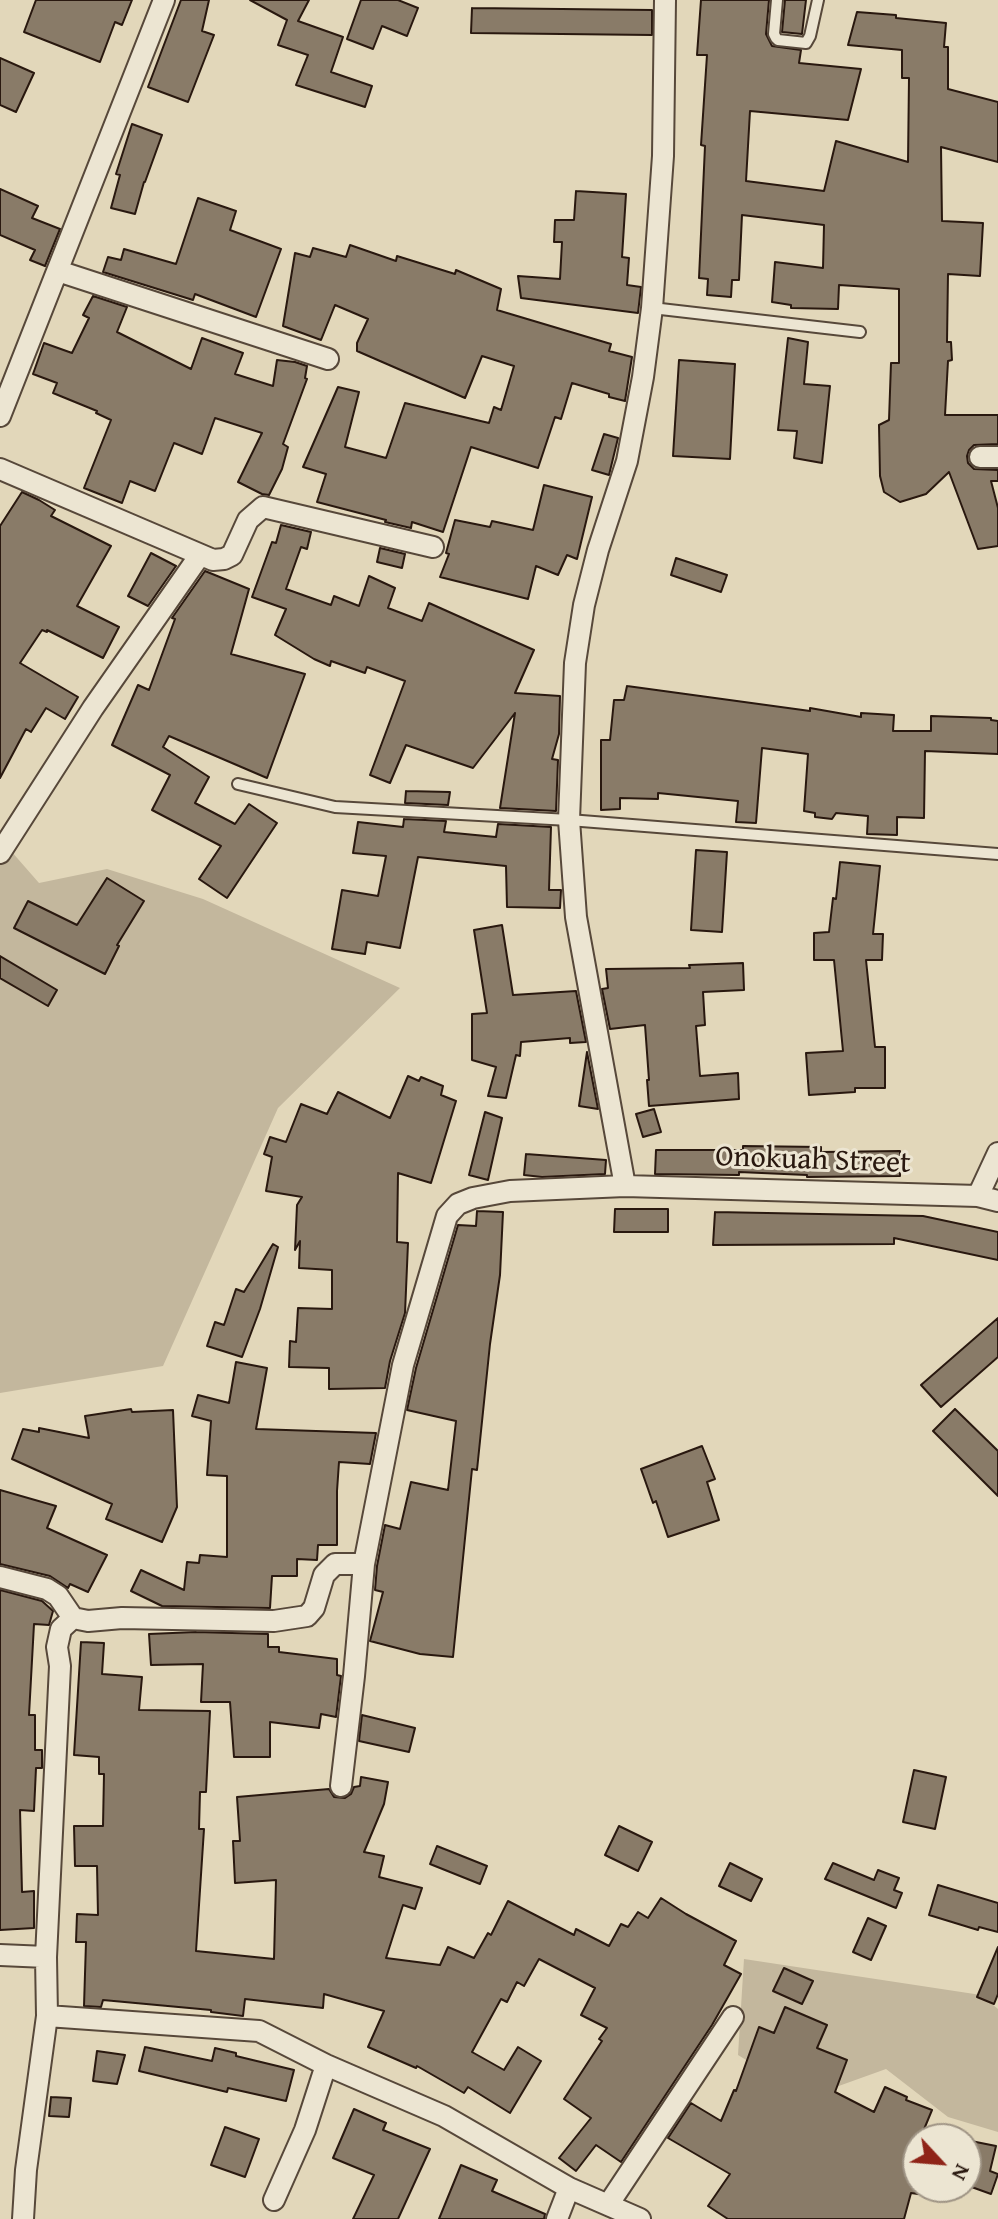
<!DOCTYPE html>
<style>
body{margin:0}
#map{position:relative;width:998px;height:2219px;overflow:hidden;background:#e2d7ba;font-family:"Gentium Book Plus",serif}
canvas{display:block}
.north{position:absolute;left:902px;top:2123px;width:80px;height:80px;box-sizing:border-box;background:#ece5d2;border:2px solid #9e9384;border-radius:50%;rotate:116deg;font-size:22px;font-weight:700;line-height:32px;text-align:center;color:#29180f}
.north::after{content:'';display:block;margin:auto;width:28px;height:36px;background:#8f2418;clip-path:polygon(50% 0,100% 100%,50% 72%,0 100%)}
</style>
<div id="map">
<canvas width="998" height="2219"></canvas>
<div class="north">N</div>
</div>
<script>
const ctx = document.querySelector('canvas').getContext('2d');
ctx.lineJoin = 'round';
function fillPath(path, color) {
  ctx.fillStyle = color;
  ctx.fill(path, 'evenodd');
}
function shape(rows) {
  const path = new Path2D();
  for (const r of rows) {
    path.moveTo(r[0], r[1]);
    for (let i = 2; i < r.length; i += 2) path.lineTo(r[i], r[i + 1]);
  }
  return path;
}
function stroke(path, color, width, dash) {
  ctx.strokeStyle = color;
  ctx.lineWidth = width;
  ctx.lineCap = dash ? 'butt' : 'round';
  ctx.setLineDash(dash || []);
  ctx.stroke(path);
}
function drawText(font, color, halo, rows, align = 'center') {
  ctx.font = font + ' "Gentium Book Plus",serif';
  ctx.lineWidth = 6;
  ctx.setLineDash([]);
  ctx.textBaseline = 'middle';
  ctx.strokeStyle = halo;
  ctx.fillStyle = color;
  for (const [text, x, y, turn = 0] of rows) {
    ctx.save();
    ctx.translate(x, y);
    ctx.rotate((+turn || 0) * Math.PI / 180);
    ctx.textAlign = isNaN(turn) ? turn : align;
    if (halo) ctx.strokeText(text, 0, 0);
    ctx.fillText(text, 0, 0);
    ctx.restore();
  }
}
fillPath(shape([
 [0,842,4,843,39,883,107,869,203,899,400,988,278,1108,163,1366,0,1393],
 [744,1959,981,1995,998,2009,998,2132,948,2117,886,2069,822,2092,761,2069,738,2055]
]), '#c3b79d');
const building = shape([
 [36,0,132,0,122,25,115,22,100,62,24,32,36,0],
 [181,0,209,0,202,31,214,35,188,102,148,87,181,0],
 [250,0,309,0,298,21,343,37,331,72,372,86,365,107,296,85,308,55,278,45,287,20,250,0],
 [361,0,398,0,418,8,407,36,382,26,373,49,347,39,361,0],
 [701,0,769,0,766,34,772,46,801,50,799,63,861,69,848,120,750,111,746,181,824,191,836,141,908,162,909,78,902,78,902,50,848,45,857,12,896,15,896,18,946,23,944,47,948,47,948,89,998,102,998,162,941,147,942,221,983,223,980,276,948,274,947,342,951,342,952,360,948,361,945,415,998,415,998,444,974,445,969,450,967,456,968,463,974,469,998,470,998,481,991,481,998,508,998,546,978,549,949,472,926,494,900,502,884,492,880,476,879,425,889,420,891,363,899,363,899,289,839,285,838,309,791,308,791,305,772,302,775,262,823,268,824,225,742,215,739,280,732,280,731,297,707,295,708,279,699,278,705,146,701,145,707,55,697,55,701,0],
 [785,0,806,0,802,34,782,32,785,0],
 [472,8,652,10,652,35,471,33,472,8],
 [0,58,34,73,16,112,0,105,0,58],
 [132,124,162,135,145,182,144,182,135,214,111,208,120,175,116,174,132,124],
 [0,189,38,206,32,218,60,229,45,266,30,260,35,250,0,235,0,189],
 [576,191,626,194,622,257,629,258,627,285,641,287,638,313,521,298,518,276,560,279,562,242,554,242,555,220,574,220,576,191],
 [198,198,236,211,230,230,281,249,256,317,195,294,193,300,103,272,108,257,121,260,124,249,176,264,198,198],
 [350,245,396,261,397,256,455,274,456,270,501,289,497,310,611,344,609,351,632,357,625,401,609,397,609,394,572,383,561,419,555,417,538,468,471,447,443,532,412,522,411,528,385,522,386,520,317,502,326,474,303,467,338,387,359,392,345,447,386,458,405,403,489,423,494,407,501,410,514,366,482,356,465,398,357,351,357,343,368,319,335,305,321,340,283,326,295,253,310,257,313,248,346,257,350,245],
 [93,296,127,307,117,332,191,369,202,338,243,353,235,374,273,386,277,360,295,362,307,366,305,378,307,379,283,444,288,447,282,469,269,495,262,494,238,482,262,433,215,418,202,454,174,443,155,491,130,481,122,503,84,488,111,420,96,413,97,411,53,393,57,383,33,374,44,343,72,353,89,318,83,315,93,296],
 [788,338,808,342,804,384,830,386,822,463,794,458,797,431,778,430,788,338],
 [679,360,735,364,730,459,673,456,679,360],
 [604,434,618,438,609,475,592,470,604,434],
 [544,485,592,497,577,559,567,555,558,575,536,566,528,599,440,577,449,554,446,553,455,520,490,527,492,521,533,530,544,485],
 [22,492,39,500,55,510,51,516,111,546,77,606,119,627,103,658,47,630,47,632,42,630,20,663,78,697,65,719,46,708,31,732,26,729,0,778,0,526,22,492],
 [281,525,311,532,307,549,301,547,286,589,331,605,334,596,359,606,369,576,395,588,388,608,422,621,429,603,534,650,515,693,560,696,559,734,552,759,558,760,556,811,500,808,515,713,473,768,406,745,390,783,370,775,405,681,367,667,365,673,331,661,330,666,314,659,275,635,286,609,252,597,272,542,276,543,281,525],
 [380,548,405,554,402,568,377,562,380,548],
 [151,553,176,566,148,606,128,596,151,553],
 [676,558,727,575,721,592,671,575,676,558],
 [205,571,249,589,231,654,305,674,267,778,169,736,163,747,209,777,195,803,235,824,249,804,277,823,227,898,199,879,221,846,152,810,170,775,112,745,138,685,149,690,175,619,172,618,205,571],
 [627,686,810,711,810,708,861,717,861,713,894,715,893,731,931,731,931,716,991,718,991,720,998,721,998,754,925,751,924,818,897,817,897,835,867,834,868,816,836,813,832,819,815,817,815,813,804,811,808,754,762,748,756,823,736,822,738,801,658,793,658,799,620,798,620,809,601,810,601,740,610,740,614,700,624,700,627,686],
 [406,791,450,792,448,805,405,803,406,791],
 [404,819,446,821,444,832,496,837,498,824,551,827,549,890,561,890,560,908,507,907,506,866,418,857,400,948,367,942,365,954,332,949,342,890,378,896,386,856,353,853,358,822,403,827,404,819],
 [696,850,727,852,722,932,691,930,696,850],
 [840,862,880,866,873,934,883,934,882,960,866,960,875,1047,885,1047,885,1088,855,1088,855,1092,809,1095,806,1053,843,1051,834,960,814,960,814,933,829,932,833,898,836,899,840,862],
 [107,878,144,901,117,945,119,946,105,974,14,928,28,901,77,925,107,878],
 [502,925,513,995,576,991,586,1042,570,1043,570,1038,521,1042,520,1056,516,1055,506,1098,488,1096,496,1067,472,1060,472,1014,487,1013,474,930,502,925],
 [0,956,57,990,48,1006,0,978,0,956],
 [743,963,744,990,703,992,705,1025,696,1026,700,1076,738,1073,739,1099,649,1106,647,1080,649,1080,645,1025,610,1029,602,989,608,988,606,969,690,968,689,965,743,963],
 [587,1052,598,1109,579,1106,587,1052],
 [408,1076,419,1081,421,1077,443,1086,441,1095,456,1101,431,1183,398,1173,397,1242,408,1243,405,1313,390,1361,385,1388,329,1389,329,1368,289,1367,290,1341,296,1342,298,1308,332,1309,332,1270,299,1268,300,1241,295,1250,297,1205,302,1197,266,1191,272,1157,264,1154,270,1137,286,1142,301,1104,327,1114,338,1092,390,1118,408,1076],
 [654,1109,661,1132,643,1137,636,1114,654,1109],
 [485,1112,502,1118,488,1180,469,1175,485,1112],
 [743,1146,821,1147,821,1152,900,1151,900,1176,807,1177,807,1175,739,1172,739,1175,655,1174,656,1150,743,1150,743,1146],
 [526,1154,606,1160,605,1174,542,1177,524,1175,526,1154],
 [615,1209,668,1209,668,1232,614,1232,615,1209],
 [477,1211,503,1212,500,1275,490,1344,477,1470,472,1469,453,1657,420,1654,370,1641,383,1592,375,1590,377,1566,385,1525,400,1529,411,1482,448,1490,456,1421,407,1410,416,1368,458,1225,476,1226,477,1211],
 [715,1212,923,1216,998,1232,998,1260,894,1238,894,1244,713,1245,715,1212],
 [273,1244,278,1247,260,1309,242,1357,207,1346,215,1322,224,1325,236,1289,244,1292,273,1244],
 [998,1318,998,1357,941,1407,921,1385,998,1318],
 [236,1362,267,1368,256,1429,376,1433,370,1464,339,1462,337,1491,337,1545,318,1545,317,1560,297,1559,297,1576,272,1576,270,1608,162,1606,131,1591,141,1570,184,1590,187,1562,199,1563,200,1555,227,1557,227,1476,207,1475,211,1421,192,1416,198,1395,229,1403,236,1362],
 [131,1409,132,1412,173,1410,177,1507,162,1542,106,1519,112,1504,12,1459,23,1429,39,1432,39,1428,89,1438,85,1416,131,1409],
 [955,1409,998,1451,998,1496,933,1431,955,1409],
 [702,1446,715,1479,707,1482,719,1520,668,1537,656,1501,653,1503,641,1469,702,1446],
 [0,1490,56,1506,47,1528,107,1555,88,1592,70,1584,68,1588,50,1576,0,1564,0,1490],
 [0,1590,42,1601,53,1611,49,1625,34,1624,29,1715,35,1715,35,1750,42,1750,42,1768,36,1768,34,1811,20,1810,22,1892,34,1891,34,1928,0,1930,0,1590],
 [196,1632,268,1634,268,1647,279,1647,279,1652,337,1659,337,1675,341,1676,336,1717,321,1714,319,1728,270,1722,270,1757,234,1757,230,1702,201,1702,203,1664,151,1665,149,1634,196,1632],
 [81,1642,104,1643,102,1674,142,1677,139,1710,210,1711,206,1792,200,1792,199,1829,204,1829,196,1951,274,1959,276,1880,235,1883,233,1841,240,1841,237,1797,329,1789,334,1797,345,1798,351,1794,354,1787,360,1786,361,1777,388,1782,384,1804,364,1852,384,1856,379,1877,422,1888,415,1909,403,1905,386,1958,440,1965,448,1947,474,1958,488,1933,491,1935,508,1901,574,1935,576,1929,609,1946,621,1924,628,1927,638,1912,648,1918,661,1898,686,1914,736,1941,724,1965,741,1974,712,2025,621,2162,596,2145,576,2171,559,2158,591,2118,564,2099,602,2041,599,2039,607,2028,581,2015,595,1988,539,1959,524,1986,517,1982,507,2002,501,1999,472,2052,504,2070,518,2047,541,2061,510,2113,468,2087,464,2093,417,2066,416,2068,368,2047,384,2011,324,1994,323,2008,245,1999,243,2016,211,2012,211,2010,103,2000,101,2007,84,2006,86,1942,76,1942,77,1914,98,1915,97,1866,75,1866,74,1826,103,1826,104,1774,99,1774,99,1757,74,1755,81,1642],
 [362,1715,415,1728,409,1752,359,1741,362,1715],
 [914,1770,946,1777,935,1829,903,1822,914,1770],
 [619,1826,652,1842,638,1871,605,1855,619,1826],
 [437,1846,487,1866,480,1884,430,1864,437,1846],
 [730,1863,762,1879,751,1901,719,1886,730,1863],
 [833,1863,874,1880,878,1870,899,1878,894,1890,902,1893,896,1908,825,1879,833,1863],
 [938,1885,998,1903,998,1932,979,1927,978,1930,929,1915,938,1885],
 [868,1918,886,1926,871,1960,853,1952,868,1918],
 [998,1947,998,1994,994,2004,977,1997,998,1947],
 [784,1968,813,1981,802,2004,773,1991,784,1968],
 [785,2007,827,2025,817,2048,847,2060,835,2092,874,2112,885,2087,907,2097,906,2100,932,2110,920,2139,918,2139,918,2194,911,2193,904,2219,728,2219,708,2206,730,2174,668,2138,691,2103,721,2121,734,2090,736,2091,759,2027,774,2033,785,2007],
 [145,2047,212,2061,215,2048,236,2053,236,2056,294,2070,286,2101,228,2088,227,2092,139,2071,145,2047],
 [97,2051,125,2055,117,2084,93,2081,97,2051],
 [51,2097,71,2098,69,2117,49,2116,51,2097],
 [354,2109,386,2123,383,2130,430,2149,398,2219,353,2219,374,2175,333,2158,354,2109],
 [225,2127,259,2139,245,2177,211,2165,225,2127],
 [966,2140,996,2146,990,2171,998,2174,991,2194,966,2185,966,2140],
 [461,2165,497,2180,492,2191,545,2214,544,2219,439,2219,461,2165]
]);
fillPath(building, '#897b68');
stroke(building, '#29180f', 2);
const service = shape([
 [777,0,774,34,776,38,778,40,806,43,810,36,818,0],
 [652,308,860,332],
 [238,784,335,807,569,820,998,854]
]);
const minor = shape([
 [58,271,328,359],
 [0,416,164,0],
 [980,457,998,457],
 [0,469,213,560,224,559,232,555,248,520,263,507,433,547],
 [0,853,93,708,200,555],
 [625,1186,576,917,569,820,575,663,584,605,598,550,627,461,643,377,652,308,663,156,665,0],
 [978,1196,998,1153],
 [0,1577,47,1589,58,1596,73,1618,88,1621,122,1618,274,1621,307,1616,314,1608,324,1575,335,1564,364,1564],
 [341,1786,354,1676,364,1564,403,1365,447,1216,458,1204,473,1198,510,1191,625,1186,978,1196,998,1201],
 [0,1955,46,1957],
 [47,2016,259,2031,326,2065,444,2116,569,2188,640,2219],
 [274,2200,305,2130,326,2065],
 [608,2205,733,2017],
 [23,2219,26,2170,47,2016,46,1957,60,1666,57,1647,61,1629,73,1618],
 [557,2219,569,2188]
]);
stroke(service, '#57483a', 14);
stroke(minor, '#57483a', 24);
stroke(service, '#ece5d2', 10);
stroke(minor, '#ece5d2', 20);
drawText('30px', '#29180f', '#ece5d2', [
 ["Onokuah Street",813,1161,2]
]);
</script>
